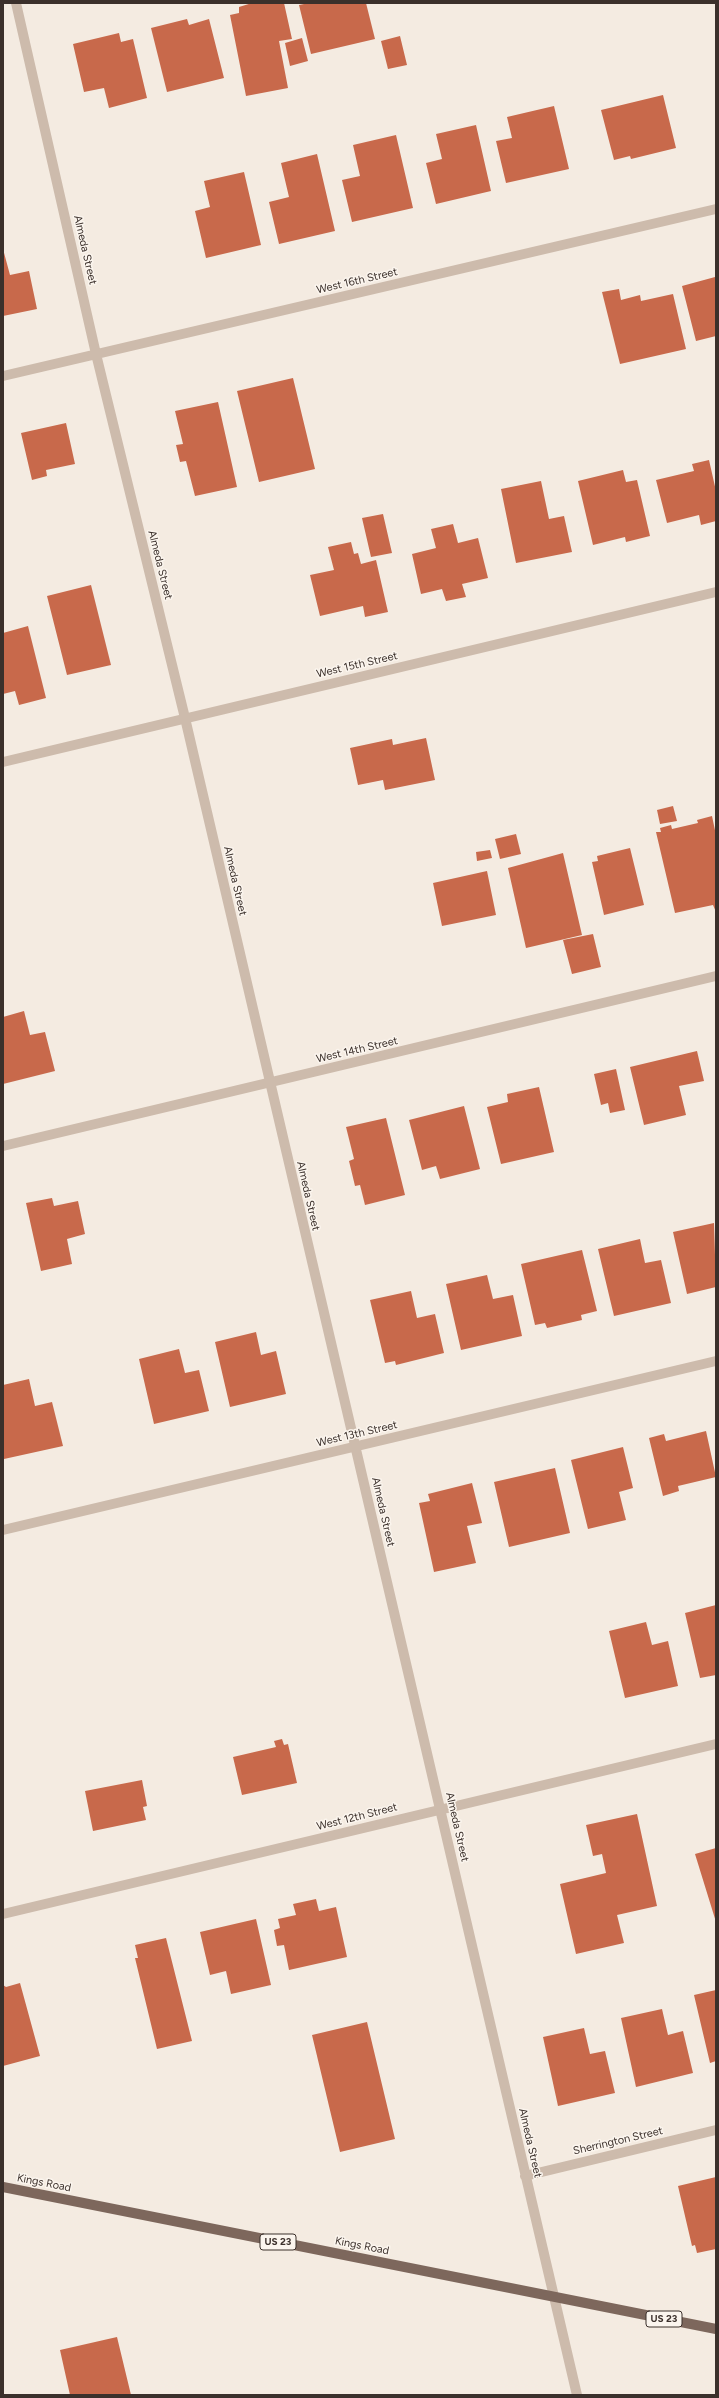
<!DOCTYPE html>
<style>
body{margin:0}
#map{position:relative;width:719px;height:2398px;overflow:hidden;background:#f4ebe1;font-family:Figtree,sans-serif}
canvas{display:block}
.frame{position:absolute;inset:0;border:4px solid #3b302b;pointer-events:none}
</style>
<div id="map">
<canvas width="719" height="2398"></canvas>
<div class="frame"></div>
</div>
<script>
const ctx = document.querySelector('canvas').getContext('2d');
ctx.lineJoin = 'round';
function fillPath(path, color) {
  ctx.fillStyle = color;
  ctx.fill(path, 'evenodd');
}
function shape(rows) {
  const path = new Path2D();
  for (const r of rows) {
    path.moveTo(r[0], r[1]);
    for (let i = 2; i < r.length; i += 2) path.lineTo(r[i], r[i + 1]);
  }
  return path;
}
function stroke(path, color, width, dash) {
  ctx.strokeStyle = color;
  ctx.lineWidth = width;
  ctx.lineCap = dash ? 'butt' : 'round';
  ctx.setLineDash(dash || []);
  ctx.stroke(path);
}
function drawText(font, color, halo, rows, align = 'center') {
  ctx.font = font + ' Figtree,sans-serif';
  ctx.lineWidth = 3;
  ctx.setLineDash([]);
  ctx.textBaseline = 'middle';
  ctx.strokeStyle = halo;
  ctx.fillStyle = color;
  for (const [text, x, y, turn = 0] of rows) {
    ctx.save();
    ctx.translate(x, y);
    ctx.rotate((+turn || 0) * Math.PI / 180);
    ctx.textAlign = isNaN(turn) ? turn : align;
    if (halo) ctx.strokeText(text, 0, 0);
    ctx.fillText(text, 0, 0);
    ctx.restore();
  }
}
fillPath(shape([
 [252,3,284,3,292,39,279,41,288,88,246,96,230,15,239,13,239,7],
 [309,3,366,3,375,39,311,54,299,5],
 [187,19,189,25,209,19,224,78,167,92,151,28],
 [119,33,121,42,133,39,147,98,109,108,104,88,84,92,73,44],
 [400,36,407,65,388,69,381,41],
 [302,38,308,61,290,66,285,43],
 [663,95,676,148,631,159,630,156,614,160,601,110],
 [554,106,569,169,506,183,496,141,512,138,507,117],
 [476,125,491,191,436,204,426,163,442,159,436,134],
 [396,135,413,208,352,222,342,180,360,176,353,145],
 [317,154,335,231,279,244,269,202,289,197,281,163],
 [244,172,261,245,206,258,195,211,210,207,204,181],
 [3,249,10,275,29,271,37,309,3,316],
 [715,277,716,336,696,341,682,286],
 [619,289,621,300,640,295,641,301,673,294,686,349,620,364,602,292],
 [293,378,315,469,259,482,237,391],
 [218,402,237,487,195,496,186,461,180,462,176,445,183,444,175,411],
 [66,423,75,464,46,470,47,476,32,480,21,433],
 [709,460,716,491,716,521,701,525,699,515,667,523,656,480,694,471,692,464],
 [623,470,626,482,637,480,650,536,626,542,625,537,593,545,578,481],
 [541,481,549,519,564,516,572,552,516,563,501,489],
 [383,514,392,553,371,557,362,518],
 [453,524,458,543,478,538,488,578,462,584,466,597,446,601,442,589,421,594,412,554,436,548,431,529],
 [351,542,354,554,358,553,361,564,376,560,388,612,365,617,363,606,320,616,310,575,334,570,328,547],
 [91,585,111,665,67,675,47,596],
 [28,626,46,698,19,705,15,691,3,694,3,633],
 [426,738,435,780,385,790,383,780,358,785,350,748,392,739,393,745],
 [673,806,677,821,660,824,657,810],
 [712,816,716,835,716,912,713,905,675,913,656,832,661,832,660,828,671,825,672,829,698,823,697,820],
 [516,834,521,854,500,859,495,839],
 [630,848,644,905,604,915,592,862,598,861,597,856],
 [490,850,492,858,477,861,476,852],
 [563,853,582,935,526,948,508,868],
 [487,871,496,915,442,926,433,883],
 [593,934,601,967,572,974,563,940],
 [24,1011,30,1035,45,1032,55,1071,3,1084,3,1017],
 [697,1051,704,1081,679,1086,686,1115,644,1125,630,1067],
 [616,1069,625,1110,610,1113,608,1103,601,1105,594,1074],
 [539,1087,554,1152,501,1164,487,1107,508,1102,507,1094],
 [464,1106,480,1169,440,1179,436,1166,422,1170,409,1120],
 [386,1118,405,1195,365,1205,360,1185,355,1186,349,1161,354,1159,346,1127],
 [52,1198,54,1206,78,1201,85,1234,67,1239,72,1264,41,1271,26,1203],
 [714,1223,716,1287,687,1294,673,1232],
 [640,1239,645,1263,661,1260,671,1303,614,1316,598,1249],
 [582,1250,597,1311,581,1315,582,1320,547,1328,545,1323,535,1325,521,1264],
 [487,1275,493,1299,513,1295,522,1336,461,1350,446,1284],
 [411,1291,417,1318,435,1314,444,1353,396,1365,395,1361,385,1363,370,1300],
 [256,1332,261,1355,276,1351,286,1394,230,1407,215,1342],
 [179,1349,185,1373,199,1370,209,1411,154,1424,139,1359],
 [29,1379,35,1406,52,1402,63,1446,4,1459,3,1385],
 [706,1431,716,1477,678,1486,679,1491,663,1496,649,1438,664,1434,666,1441],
 [623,1447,633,1488,619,1492,626,1520,588,1529,571,1460],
 [555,1468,570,1533,509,1547,494,1482],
 [472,1483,482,1523,467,1526,476,1563,434,1572,419,1503,430,1501,428,1494],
 [716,1605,716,1675,700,1678,685,1613],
 [646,1622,652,1645,668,1641,678,1686,625,1698,609,1631],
 [282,1739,284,1745,288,1744,297,1783,242,1795,233,1757,276,1747,274,1741],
 [142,1780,147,1806,143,1807,146,1820,93,1831,85,1791],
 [637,1814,657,1906,617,1915,624,1943,576,1954,560,1884,606,1873,602,1854,593,1856,586,1825],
 [716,1848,716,1922,695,1854],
 [316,1899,319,1911,336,1907,347,1957,289,1970,284,1945,277,1946,274,1930,280,1928,278,1919,296,1915,293,1904],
 [256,1919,271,1985,231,1994,226,1971,210,1975,200,1932],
 [166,1938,192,2041,157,2049,135,1958,138,1958,135,1945],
 [20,1983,40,2056,3,2066,3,1985,6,1987],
 [716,1990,716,2061,710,2063,694,1995],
 [662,2009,668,2035,683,2031,693,2073,636,2087,621,2018],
 [367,2022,395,2139,340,2152,312,2035],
 [584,2028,590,2054,605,2051,615,2093,558,2106,543,2037],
 [716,2177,716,2249,697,2253,695,2245,692,2246,678,2186],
 [117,2337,131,2395,70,2395,60,2350]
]), '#c8694b');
stroke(shape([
 [16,3,96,354,185,718,577,2395],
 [3,376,716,209],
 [3,762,716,592],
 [3,1146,716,976],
 [3,1530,716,1361],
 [3,1914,716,1744],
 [525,2176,716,2130]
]), '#cdbbac', 10);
stroke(shape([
 [3,2187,716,2329]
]), '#7d675c', 10);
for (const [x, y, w] of [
 [278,2242,36],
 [664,2319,36]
]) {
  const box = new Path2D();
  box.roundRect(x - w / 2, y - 8, w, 16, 3);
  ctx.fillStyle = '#fbf5ee';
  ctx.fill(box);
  stroke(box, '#3b302b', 1);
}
drawText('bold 10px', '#3b302b', null, [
 ["US 23",278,2242],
 ["US 23",664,2319]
]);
drawText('11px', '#3b302b', '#fbf5ee', [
 ["Almeda Street",85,250,77],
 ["West 16th Street",357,281,-13],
 ["Almeda Street",160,565,76],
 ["West 15th Street",357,665,-13],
 ["Almeda Street",235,881,77],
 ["West 14th Street",357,1050,-13],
 ["Almeda Street",308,1196,77],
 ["West 13th Street",357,1434,-13],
 ["Almeda Street",383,1512,77],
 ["West 12th Street",357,1817,-14],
 ["Almeda Street",457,1827,77],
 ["Sherrington Street",618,2141,-13],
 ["Almeda Street",530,2143,77],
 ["Kings Road",44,2183,11],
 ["Kings Road",362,2246,11]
]);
</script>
